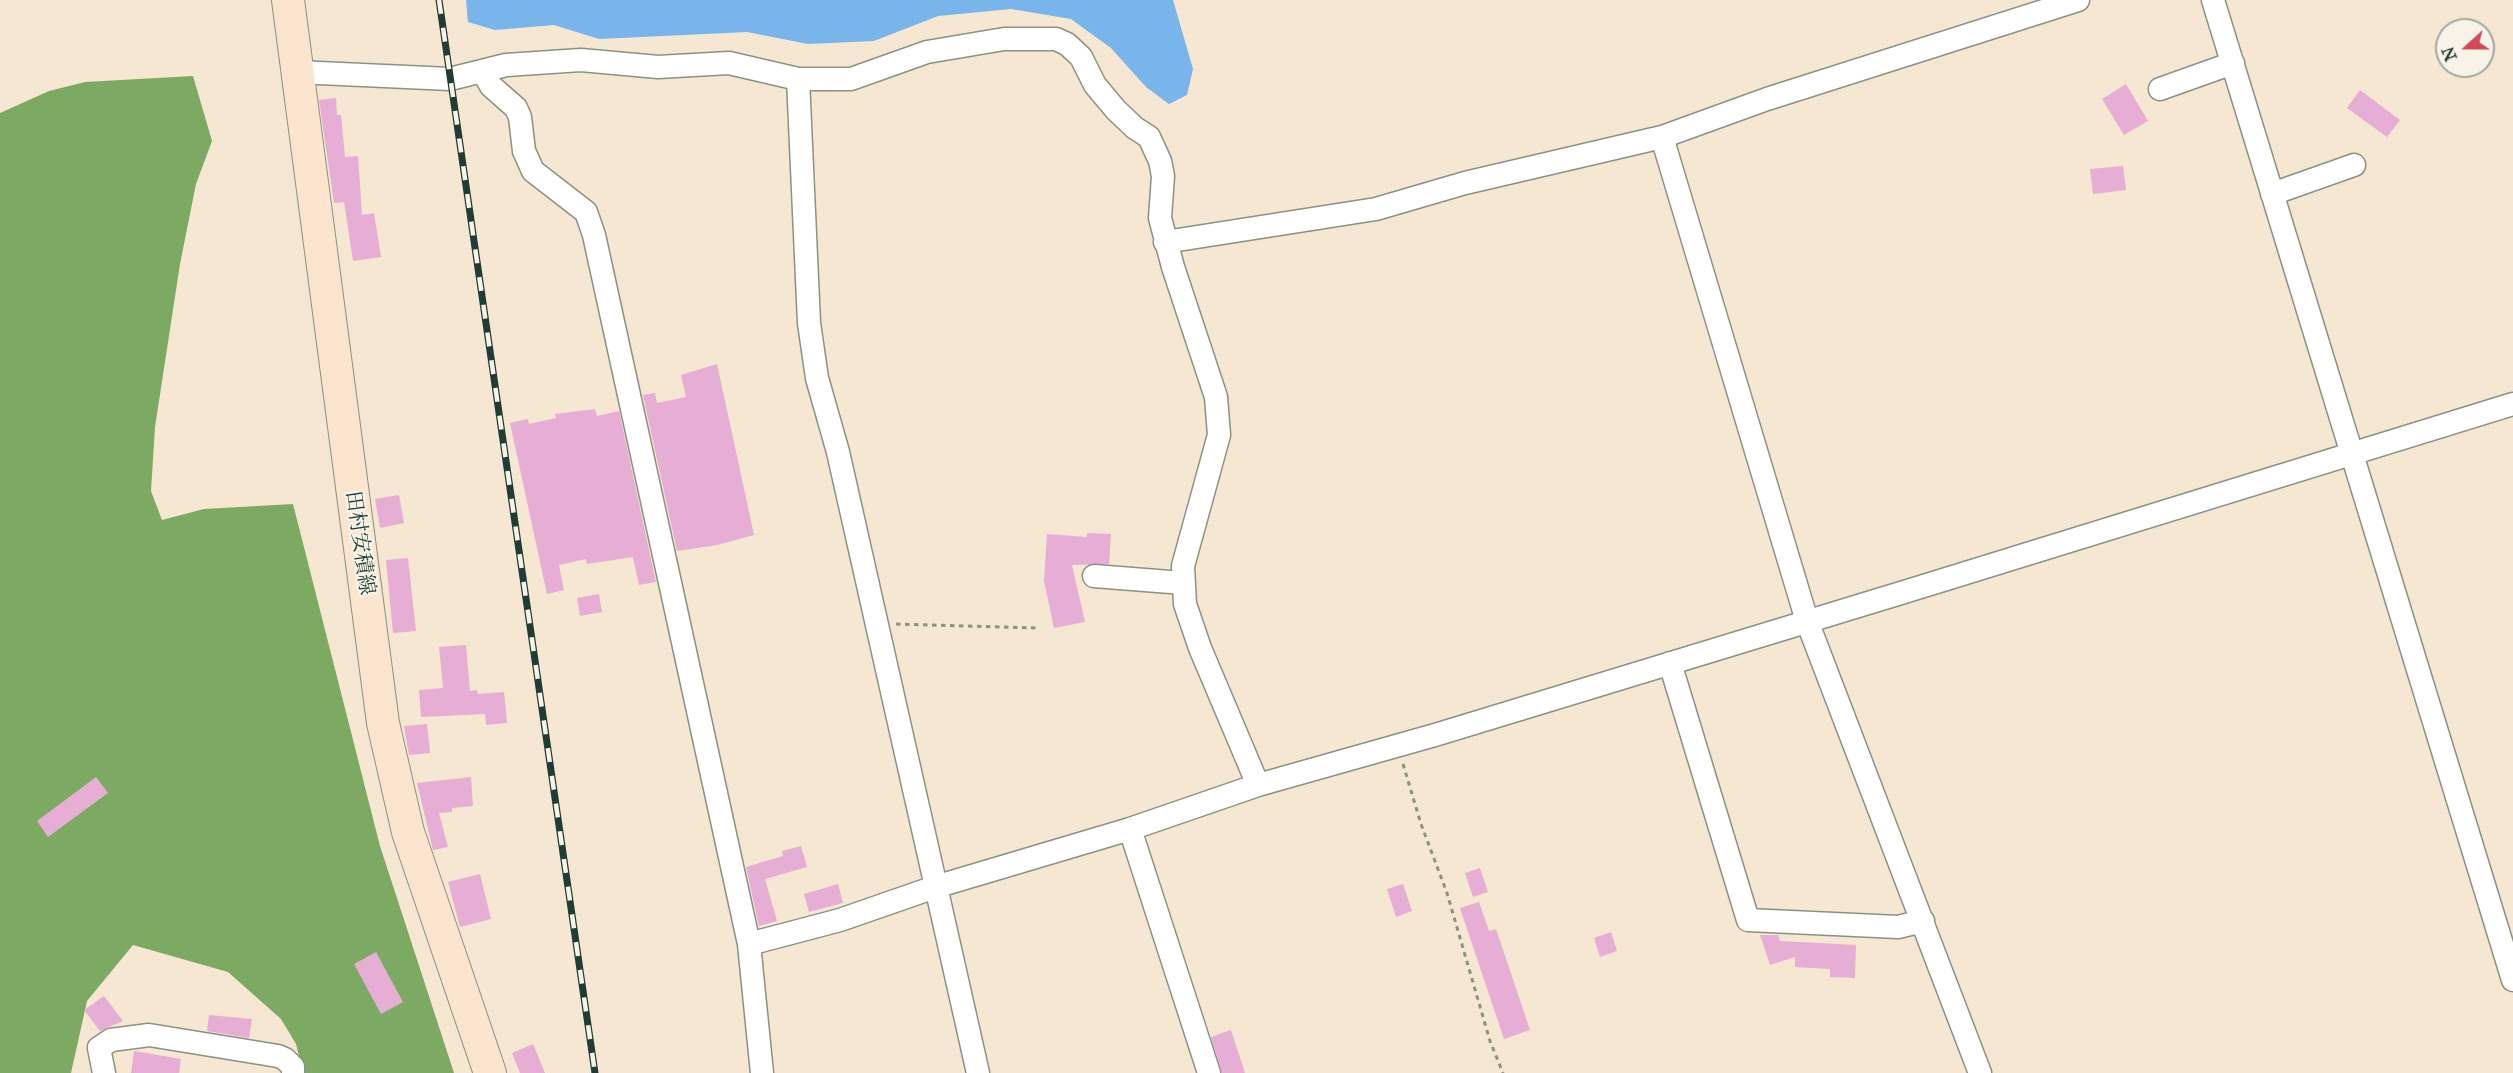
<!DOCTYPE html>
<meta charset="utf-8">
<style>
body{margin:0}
#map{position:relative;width:2513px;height:1073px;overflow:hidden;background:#f5e7d1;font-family:"IM FELL Great Primer",serif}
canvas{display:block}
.north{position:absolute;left:2435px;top:18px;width:60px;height:60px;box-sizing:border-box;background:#f7f3e8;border:2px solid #a1aaa0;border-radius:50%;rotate:249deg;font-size:16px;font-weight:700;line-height:24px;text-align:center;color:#1f3d34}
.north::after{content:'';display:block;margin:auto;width:21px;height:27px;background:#d1495b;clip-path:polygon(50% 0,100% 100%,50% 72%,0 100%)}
</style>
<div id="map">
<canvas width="2513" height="1073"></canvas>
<div class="north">N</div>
</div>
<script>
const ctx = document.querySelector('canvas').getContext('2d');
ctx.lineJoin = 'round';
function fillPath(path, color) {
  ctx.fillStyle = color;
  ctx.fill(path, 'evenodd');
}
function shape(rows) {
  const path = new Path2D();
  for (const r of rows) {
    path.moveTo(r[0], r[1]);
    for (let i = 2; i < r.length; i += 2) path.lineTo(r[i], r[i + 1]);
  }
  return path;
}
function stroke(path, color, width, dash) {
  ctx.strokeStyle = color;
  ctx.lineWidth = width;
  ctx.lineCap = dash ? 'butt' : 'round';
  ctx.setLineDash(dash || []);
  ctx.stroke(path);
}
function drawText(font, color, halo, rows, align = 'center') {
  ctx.font = font + ' "IM FELL Great Primer","Noto Serif JP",serif';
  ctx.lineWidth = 4.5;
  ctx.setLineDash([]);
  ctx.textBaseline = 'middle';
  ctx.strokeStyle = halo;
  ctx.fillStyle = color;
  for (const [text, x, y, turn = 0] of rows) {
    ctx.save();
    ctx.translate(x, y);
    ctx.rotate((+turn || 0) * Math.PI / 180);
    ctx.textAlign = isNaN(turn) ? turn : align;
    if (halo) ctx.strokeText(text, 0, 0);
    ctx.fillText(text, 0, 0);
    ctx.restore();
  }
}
fillPath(shape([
 [193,76,212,141,196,184,180,264,155,427,151,491,162,520,204,509,293,504,380,846,454,1073,303,1073,296,1044,281,1019,228,972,133,945,87,1001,71,1073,0,1073,0,113,49,91,85,82]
]), '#7daa63');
fillPath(shape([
 [466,0,1173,0,1193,69,1187,95,1169,104,1146,87,1111,48,1071,19,1011,9,938,16,874,41,808,44,747,32,599,39,554,25,495,30,468,22]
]), '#77b5ea');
fillPath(shape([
 [2126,84,2148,121,2124,135,2102,99],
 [2360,90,2400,120,2387,137,2347,108],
 [336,98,337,115,341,115,345,157,358,156,362,215,374,213,381,257,353,261,344,202,334,203,319,100],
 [2123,166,2126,190,2093,194,2090,169],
 [717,364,754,535,717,545,677,551,643,395,655,393,657,403,686,397,681,375],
 [595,409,597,416,619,411,656,582,639,585,633,557,587,564,586,559,559,565,564,590,547,594,510,423,528,419,529,424,556,418,555,414],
 [399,495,404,523,380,528,375,499],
 [1087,533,1111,534,1109,564,1072,565,1085,622,1054,628,1044,581,1047,534,1087,537],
 [408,558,416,631,393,633,386,560],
 [599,594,602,612,580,616,577,598],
 [466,645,470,691,477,690,478,694,504,692,507,723,486,725,485,714,421,717,419,690,443,688,439,647],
 [427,724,430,753,409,755,404,726],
 [96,777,108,793,48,837,37,821],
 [471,777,473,806,452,808,452,812,439,813,448,847,433,850,417,783],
 [801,846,807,867,765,879,777,921,759,926,746,867,783,856,782,851],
 [1480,868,1488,892,1473,897,1465,873],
 [480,874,491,919,460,927,448,882],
 [838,884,843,903,809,912,804,894],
 [1403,884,1412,911,1396,917,1387,889],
 [1479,902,1489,931,1496,929,1530,1030,1504,1039,1460,908],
 [1611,932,1617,951,1600,957,1594,938],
 [1760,935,1778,935,1780,941,1856,945,1855,978,1830,977,1830,969,1795,967,1795,957,1770,965],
 [376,952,403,1002,381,1014,354,964],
 [104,996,123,1021,100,1031,84,1010],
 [209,1015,252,1019,249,1038,207,1031],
 [1231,1030,1245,1073,1222,1073,1211,1037],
 [533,1044,545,1073,520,1073,512,1053],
 [134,1051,181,1059,179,1073,131,1073]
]), '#e6add5');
const minor = shape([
 [2213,0,2513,980],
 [297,72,450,79,506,65,581,60,658,67,729,63,798,79,851,79,927,52,1004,39,1056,39,1067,44,1081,57,1095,85,1116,110,1135,128,1149,137,1160,161,1163,176,1160,218,1173,267,1216,397,1219,435,1183,566,1185,604,1200,648,1258,785],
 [483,72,491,86,516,108,520,117,524,151,533,171,586,212,594,235,749,944],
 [798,79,809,323,817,378,838,452,978,1073],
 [2160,89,2233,63],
 [1662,137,1807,621,1980,1073],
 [2272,194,2354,165],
 [1165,242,1376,209,1465,183,1662,137,1767,99,2078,0],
 [1094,576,1183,583],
 [1670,663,1748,920,1898,927,1923,921],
 [1130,829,1209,1073],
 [104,1073,99,1048,111,1040,149,1035,278,1056,285,1059,293,1067,293,1073],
 [762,1073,749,944,840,920,935,887,1130,829,1258,785,1435,735,1901,593,2513,404]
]);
const secondary = shape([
 [288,0,383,723,408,832,490,1073]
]);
stroke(minor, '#8a9282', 25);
stroke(secondary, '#8a9282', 34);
stroke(shape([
 [896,624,1039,628],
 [1403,764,1421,824,1447,893,1490,1041,1503,1073]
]), '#8a9282', 3, [4.5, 4.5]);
stroke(minor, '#fff', 22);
stroke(secondary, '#fce5cf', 32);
const rail = shape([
 [439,0,595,1073]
]);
stroke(rail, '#1f3d34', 7);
stroke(rail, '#f7f3e8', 4.5, [14]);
drawText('21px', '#1f3d34', '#f7f3e8', [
 ["田村安積線",359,543,82]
]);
</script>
